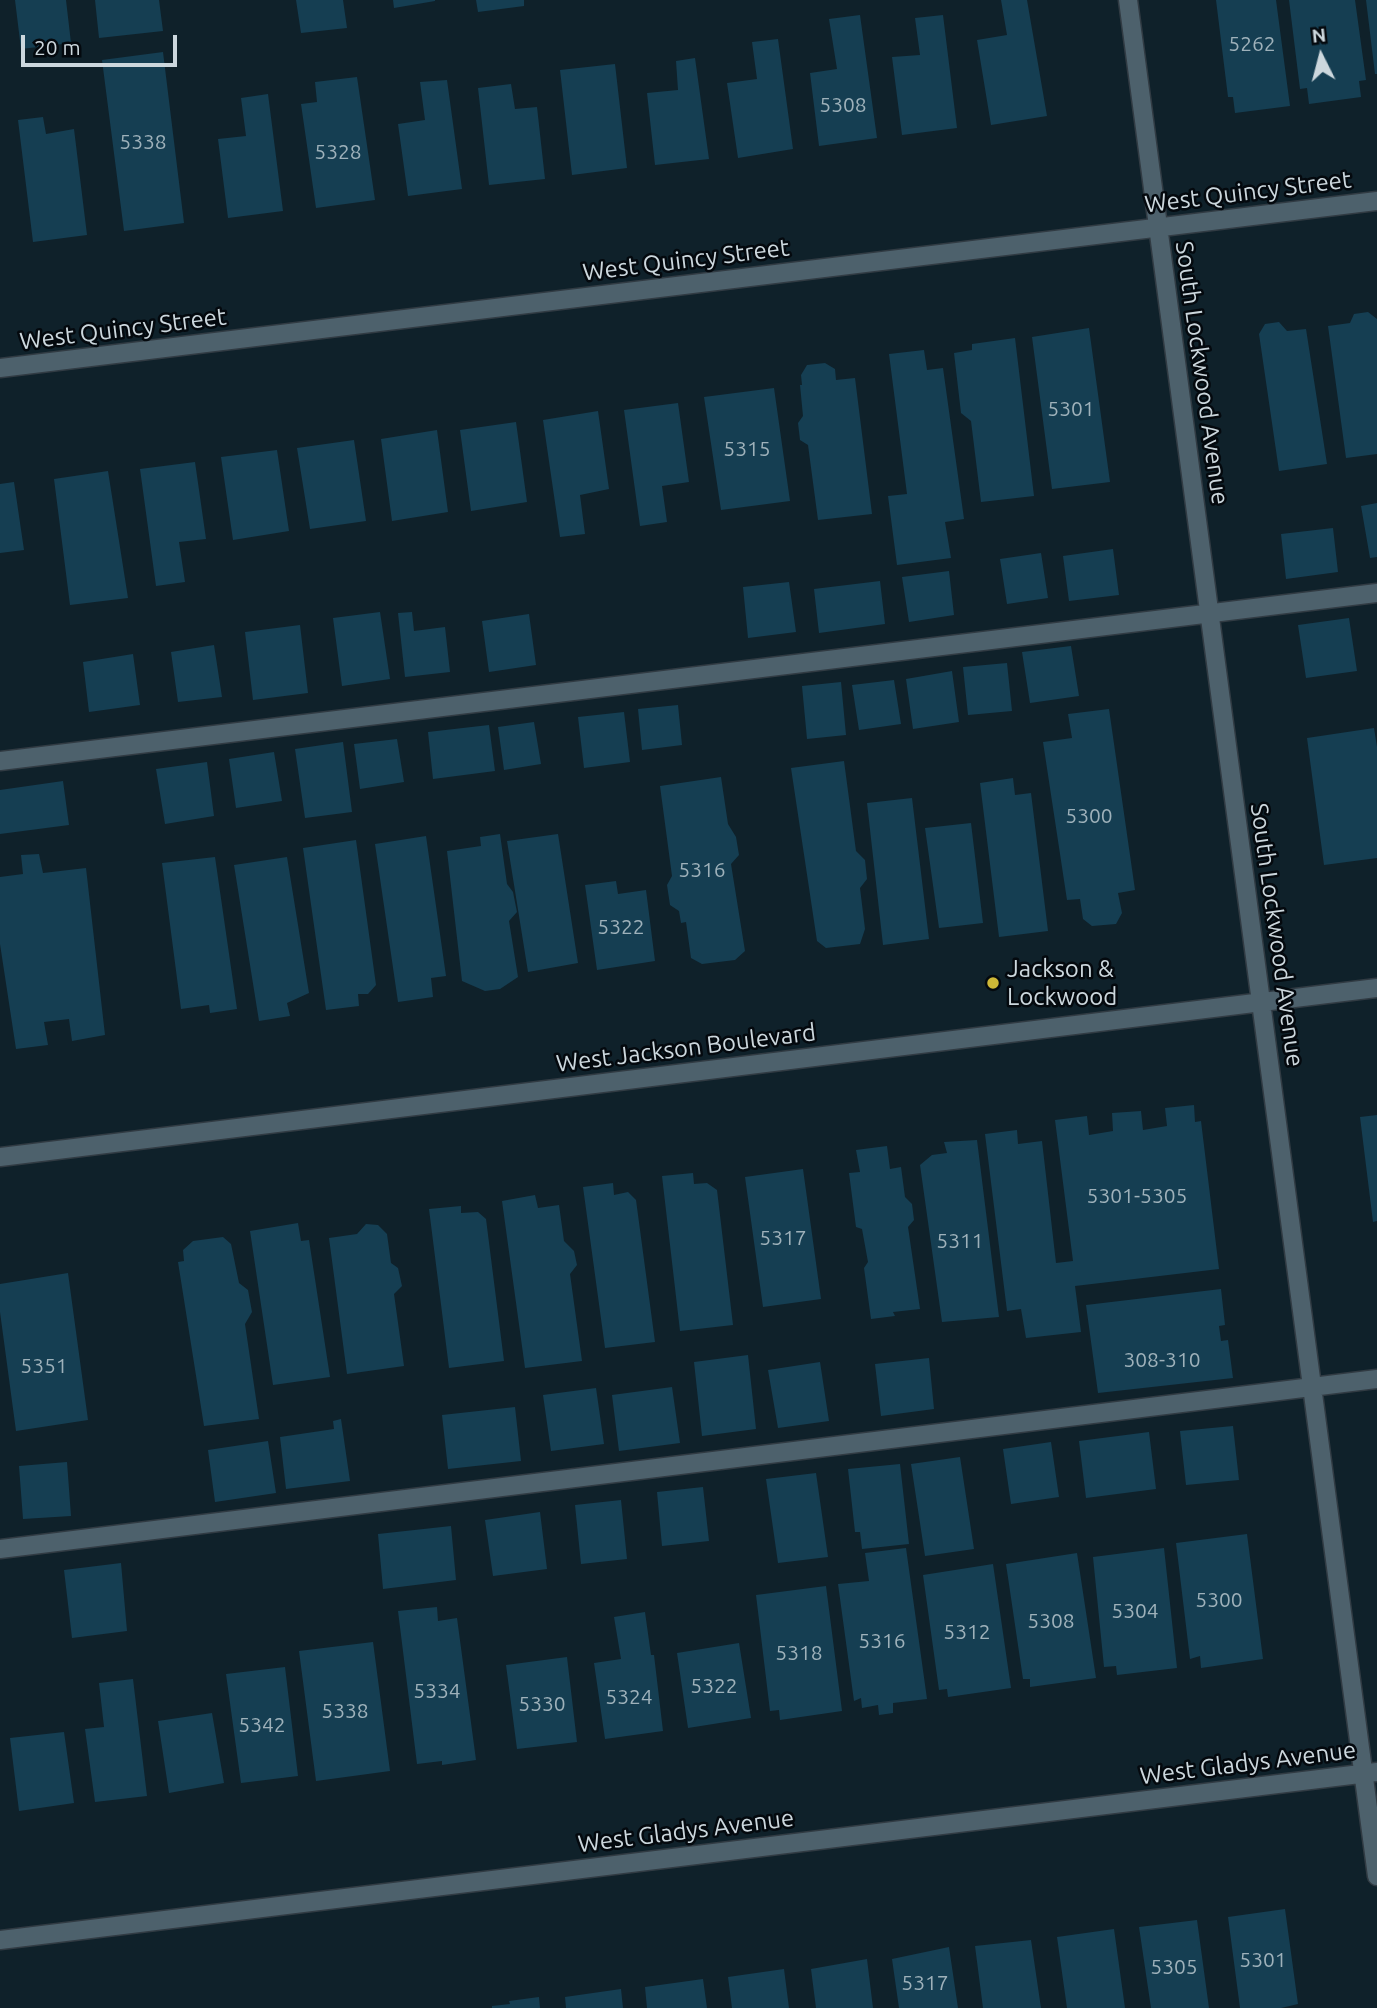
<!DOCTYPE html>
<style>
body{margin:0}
#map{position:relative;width:1377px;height:2008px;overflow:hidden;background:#0f212a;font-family:Ubuntu,sans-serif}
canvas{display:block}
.north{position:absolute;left:1286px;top:21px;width:70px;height:70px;-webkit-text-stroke:5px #04090e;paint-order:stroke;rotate:354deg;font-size:19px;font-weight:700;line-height:28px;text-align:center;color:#ccd7dd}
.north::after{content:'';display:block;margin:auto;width:24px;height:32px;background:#ccd7dd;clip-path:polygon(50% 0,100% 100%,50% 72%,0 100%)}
.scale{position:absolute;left:21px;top:35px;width:156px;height:32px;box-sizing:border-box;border:4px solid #ccd7dd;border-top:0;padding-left:9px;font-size:21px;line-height:24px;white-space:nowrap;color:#ccd7dd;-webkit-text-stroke:5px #04090e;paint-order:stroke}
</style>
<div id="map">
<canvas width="1377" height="2008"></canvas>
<div class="north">N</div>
<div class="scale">20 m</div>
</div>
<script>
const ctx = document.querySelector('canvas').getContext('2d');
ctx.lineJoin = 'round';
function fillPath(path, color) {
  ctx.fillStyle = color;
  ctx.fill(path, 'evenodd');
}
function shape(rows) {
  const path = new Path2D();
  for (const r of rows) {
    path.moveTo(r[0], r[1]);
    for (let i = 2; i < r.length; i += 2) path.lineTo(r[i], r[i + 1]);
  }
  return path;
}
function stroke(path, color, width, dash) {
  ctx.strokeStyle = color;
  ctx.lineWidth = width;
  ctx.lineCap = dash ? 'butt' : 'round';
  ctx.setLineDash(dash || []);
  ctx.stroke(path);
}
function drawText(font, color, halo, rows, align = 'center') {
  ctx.font = font + ' Ubuntu,sans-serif';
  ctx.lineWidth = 5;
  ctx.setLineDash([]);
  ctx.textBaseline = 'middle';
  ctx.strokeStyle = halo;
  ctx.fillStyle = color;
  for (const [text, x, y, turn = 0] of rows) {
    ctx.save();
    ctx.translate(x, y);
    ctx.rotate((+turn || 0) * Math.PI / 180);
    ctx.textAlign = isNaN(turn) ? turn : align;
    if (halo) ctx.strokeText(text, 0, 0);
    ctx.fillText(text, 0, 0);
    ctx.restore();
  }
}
fillPath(shape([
 [15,0,66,0,71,43,21,49],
 [95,0,159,0,163,31,99,38],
 [296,0,343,0,347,28,301,33],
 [393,0,435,0,435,1,394,8],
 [476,0,524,0,524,6,478,12],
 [1001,0,1027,0,1047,116,991,125,977,40,1007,35],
 [1216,0,1276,0,1290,106,1235,113,1233,97,1228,97],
 [1289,0,1355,0,1366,80,1359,81,1361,97,1309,104,1307,88,1300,89],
 [1366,0,1377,0,1377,74,1375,74],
 [860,15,877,138,819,146,810,73,837,69,829,19],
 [943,15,957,128,902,135,892,57,920,55,915,18],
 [778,39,793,149,738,158,727,83,757,79,752,42],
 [163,52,184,223,124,231,102,60],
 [695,58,709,159,655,165,647,93,678,90,676,61],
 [615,64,627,168,572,175,560,70],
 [357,77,375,200,316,208,301,104,317,102,315,82],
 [447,80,462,189,408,196,398,124,425,120,420,82],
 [511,84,515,109,537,107,545,179,489,185,478,88],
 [268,94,283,211,228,218,218,139,246,136,241,98],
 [43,117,46,134,74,129,87,235,33,242,18,120],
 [1368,312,1377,319,1377,454,1346,458,1328,326,1350,323,1354,314],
 [1279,322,1287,331,1306,329,1327,464,1279,471,1259,334,1265,324],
 [1089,328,1110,482,1052,489,1032,337],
 [1015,338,1034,496,981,502,971,421,961,413,954,353,972,350,972,344],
 [924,350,927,370,943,368,964,519,945,522,951,558,897,565,888,496,907,494,889,354],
 [825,363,835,369,836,380,855,378,872,514,818,520,808,445,800,440,798,423,803,416,800,385,802,385,801,375,807,365],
 [774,388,790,501,721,510,704,397],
 [678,403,689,482,662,486,667,522,640,526,624,410],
 [598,411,609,489,580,495,585,534,560,537,543,420],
 [516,422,527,502,471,511,460,430],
 [437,430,448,512,392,521,381,439],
 [354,440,366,521,310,529,297,448],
 [277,450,289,531,233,540,221,457],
 [195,462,206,539,179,542,185,582,156,586,140,469],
 [108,471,128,598,70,605,54,479],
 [14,482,24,550,0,553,0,484],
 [1377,503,1377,557,1370,558,1361,506],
 [1333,528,1338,572,1286,579,1281,534],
 [1113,549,1119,595,1069,601,1063,556],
 [1041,553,1048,598,1007,604,1000,559],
 [949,571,954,615,909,622,902,577],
 [880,581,885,624,819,633,814,589],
 [789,582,796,632,748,638,743,587],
 [380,612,390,679,342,686,333,618],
 [412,612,414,631,445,627,450,672,405,677,398,613],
 [529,614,536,665,489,672,482,621],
 [1349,618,1357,671,1306,678,1298,625],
 [300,625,308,693,253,700,245,632],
 [214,645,222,697,178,702,171,652],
 [1071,646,1079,696,1030,703,1022,652],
 [133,654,140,705,89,712,83,662],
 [1007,663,1012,711,968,715,963,667],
 [952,671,959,722,913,729,906,679],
 [894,680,901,724,859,730,852,685],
 [841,682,846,735,807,739,802,686],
 [678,705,682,745,642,750,638,709],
 [1109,709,1135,890,1118,893,1122,913,1116,924,1092,926,1083,919,1080,899,1067,900,1043,742,1072,738,1068,714],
 [624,712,630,762,584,768,578,717],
 [534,722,541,764,504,770,498,727],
 [489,725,495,771,433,779,428,732],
 [1374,728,1377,747,1377,858,1324,865,1307,738],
 [397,739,404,782,360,789,354,744],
 [343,742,352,812,305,818,295,749],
 [274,752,282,801,236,808,229,759],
 [844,761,856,851,865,860,867,879,860,888,865,929,860,944,826,948,817,941,791,768],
 [207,762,214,816,165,824,156,769],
 [721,777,728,824,736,837,739,855,731,864,745,951,735,960,702,964,691,958,686,922,681,923,679,911,670,905,667,885,672,876,660,786],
 [1013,778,1015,795,1031,793,1048,931,999,937,980,783],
 [63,781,69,825,0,834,0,790],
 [912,798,929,939,883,945,867,803],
 [971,823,983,923,939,928,925,828],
 [500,834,507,884,513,892,517,912,509,921,518,977,500,989,485,991,462,981,447,851,481,846,480,837],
 [558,834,578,963,528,972,507,841],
 [426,836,446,976,431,978,433,997,398,1002,375,844],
 [356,840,376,985,368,994,358,994,359,1006,326,1010,303,848],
 [39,854,43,873,86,868,105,1035,72,1041,69,1019,44,1022,48,1045,16,1049,0,944,0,877,23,874,21,855],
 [215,857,237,1009,210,1013,209,1005,181,1009,162,863],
 [287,857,309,993,287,1003,290,1016,259,1021,234,865],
 [616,881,618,894,646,890,655,961,597,970,585,885],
 [1194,1105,1195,1122,1201,1121,1219,1269,1075,1286,1081,1332,1026,1338,1021,1309,1007,1311,985,1134,1017,1130,1018,1144,1042,1141,1056,1263,1073,1261,1055,1120,1087,1116,1089,1135,1113,1131,1112,1113,1141,1111,1143,1130,1167,1126,1165,1108],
 [1377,1115,1377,1221,1373,1222,1360,1117],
 [977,1140,999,1317,942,1322,920,1165,932,1155,947,1153,944,1142],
 [887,1146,890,1169,901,1167,905,1197,912,1204,914,1220,908,1227,920,1309,893,1312,895,1316,871,1319,864,1268,868,1262,862,1229,856,1227,849,1173,860,1172,856,1150],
 [803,1169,821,1299,763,1307,745,1177],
 [693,1173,694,1184,707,1183,717,1190,733,1325,680,1331,662,1176],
 [613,1183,614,1195,628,1192,636,1200,655,1342,605,1348,583,1187],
 [535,1195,538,1208,559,1205,564,1241,574,1251,577,1265,570,1274,582,1361,525,1368,502,1201],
 [461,1206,461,1213,478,1212,486,1219,504,1361,449,1368,429,1209],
 [298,1223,301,1241,309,1240,330,1377,273,1385,250,1231],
 [366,1224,378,1225,387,1234,391,1263,398,1268,402,1286,394,1294,404,1366,347,1374,329,1238,357,1234],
 [223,1237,231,1244,239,1283,248,1290,252,1312,245,1324,259,1419,204,1426,178,1262,184,1261,183,1250,193,1241],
 [68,1273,88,1420,16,1431,0,1312,0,1284],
 [1221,1289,1225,1325,1219,1326,1221,1341,1228,1340,1233,1378,1098,1393,1086,1305],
 [748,1355,756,1429,702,1436,694,1362],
 [929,1358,934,1409,881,1416,875,1364],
 [820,1362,829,1421,778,1428,768,1370],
 [672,1387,680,1443,619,1451,612,1395],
 [596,1388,604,1444,551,1451,543,1395],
 [515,1407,521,1461,448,1469,442,1415],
 [341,1419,350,1481,286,1489,280,1437,334,1429,333,1421],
 [1233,1426,1239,1480,1186,1485,1180,1431],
 [1149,1432,1156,1489,1086,1498,1079,1441],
 [268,1441,276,1493,215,1502,208,1450],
 [1051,1442,1059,1497,1011,1504,1003,1449],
 [960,1457,974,1549,925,1556,911,1464],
 [67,1462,71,1516,23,1519,19,1466],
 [900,1464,909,1544,862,1549,860,1532,855,1532,848,1469],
 [816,1473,828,1557,778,1563,766,1479],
 [703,1487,709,1541,662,1546,657,1492],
 [621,1500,627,1559,581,1564,575,1505],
 [540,1512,547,1569,493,1576,485,1520],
 [451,1526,456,1580,383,1589,378,1534],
 [1247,1534,1263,1659,1201,1668,1200,1656,1190,1659,1176,1543],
 [906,1548,927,1699,893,1703,893,1713,879,1715,878,1705,862,1708,861,1698,854,1701,838,1584,869,1581,865,1553],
 [1164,1548,1177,1668,1117,1675,1116,1666,1104,1667,1093,1557],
 [1077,1553,1096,1678,1030,1687,1030,1679,1023,1679,1006,1564],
 [121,1563,127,1631,72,1638,64,1570],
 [993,1564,1011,1688,948,1697,947,1689,939,1690,923,1575],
 [826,1586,842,1711,780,1720,779,1710,770,1711,756,1595],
 [437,1607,438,1621,457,1618,476,1760,442,1765,442,1761,417,1764,398,1611],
 [645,1612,651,1655,654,1655,663,1731,605,1739,594,1663,621,1659,614,1617],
 [373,1642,390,1771,316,1781,299,1651],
 [739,1643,751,1718,688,1728,677,1653],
 [567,1657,577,1742,517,1749,506,1665],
 [285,1667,298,1776,241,1783,226,1674],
 [133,1679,147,1796,95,1802,85,1729,104,1727,99,1683],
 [212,1713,224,1783,169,1793,158,1721],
 [64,1732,74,1803,19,1811,10,1738],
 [1285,1909,1298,2004,1281,2008,1240,2008,1228,1917],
 [1197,1920,1209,2008,1151,2008,1139,1927],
 [1114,1929,1125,2008,1067,2008,1057,1937],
 [1031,1940,1041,2008,983,2008,975,1946],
 [949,1947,958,2008,899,2008,892,1959],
 [867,1959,873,2008,816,2008,811,1969],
 [784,1969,789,2008,732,2008,728,1977],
 [703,1979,707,2008,647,2008,645,1987],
 [621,1989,623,2008,566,2008,565,1997],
 [539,1997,540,2008,492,2008,492,2006,510,2004,509,2001]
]), '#153e52');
const minor = shape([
 [1128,0,1377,1876],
 [0,368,1377,201],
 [0,761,1377,593],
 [0,1157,1377,988],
 [0,1549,1377,1379],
 [0,1940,1377,1772]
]);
stroke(minor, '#313b43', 21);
stroke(minor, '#4d616c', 18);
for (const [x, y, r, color] of [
 [993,983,7,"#ceb837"]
]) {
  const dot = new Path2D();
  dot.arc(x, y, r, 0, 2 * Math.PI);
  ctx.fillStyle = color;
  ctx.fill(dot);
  stroke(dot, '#04090e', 2.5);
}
drawText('21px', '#9eb1ba', null, [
 ["5262",1252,44],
 ["5308",843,105],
 ["5338",143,142],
 ["5328",338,152],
 ["5301",1071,409],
 ["5315",747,449],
 ["5300",1089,816],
 ["5316",702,870],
 ["5322",621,927],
 ["5301-5305",1137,1196],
 ["5317",783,1238],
 ["5311",960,1241],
 ["308-310",1162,1360],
 ["5351",44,1366],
 ["5300",1219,1600],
 ["5304",1135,1611],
 ["5308",1051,1621],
 ["5312",967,1632],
 ["5316",882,1641],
 ["5318",799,1653],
 ["5322",714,1686],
 ["5334",437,1691],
 ["5324",629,1697],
 ["5330",542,1704],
 ["5338",345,1711],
 ["5342",262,1725],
 ["5301",1263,1960],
 ["5305",1174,1967],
 ["5317",925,1983]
]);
drawText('24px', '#ccd7dd', '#04090e', [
 ["West Quincy Street",1248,192,-7],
 ["West Quincy Street",686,260,-7],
 ["West Quincy Street",123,329,-7],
 ["South Lockwood Avenue",1202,373,82],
 ["South Lockwood Avenue",1277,935,82],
 ["West Jackson Boulevard",686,1048,-7],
 ["West Gladys Avenue",1248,1763,-7],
 ["West Gladys Avenue",686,1831,-7]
]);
drawText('24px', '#ccd7dd', '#04090e', [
 ["Jackson &",1007,969],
 ["Lockwood",1007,997]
], 'left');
</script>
